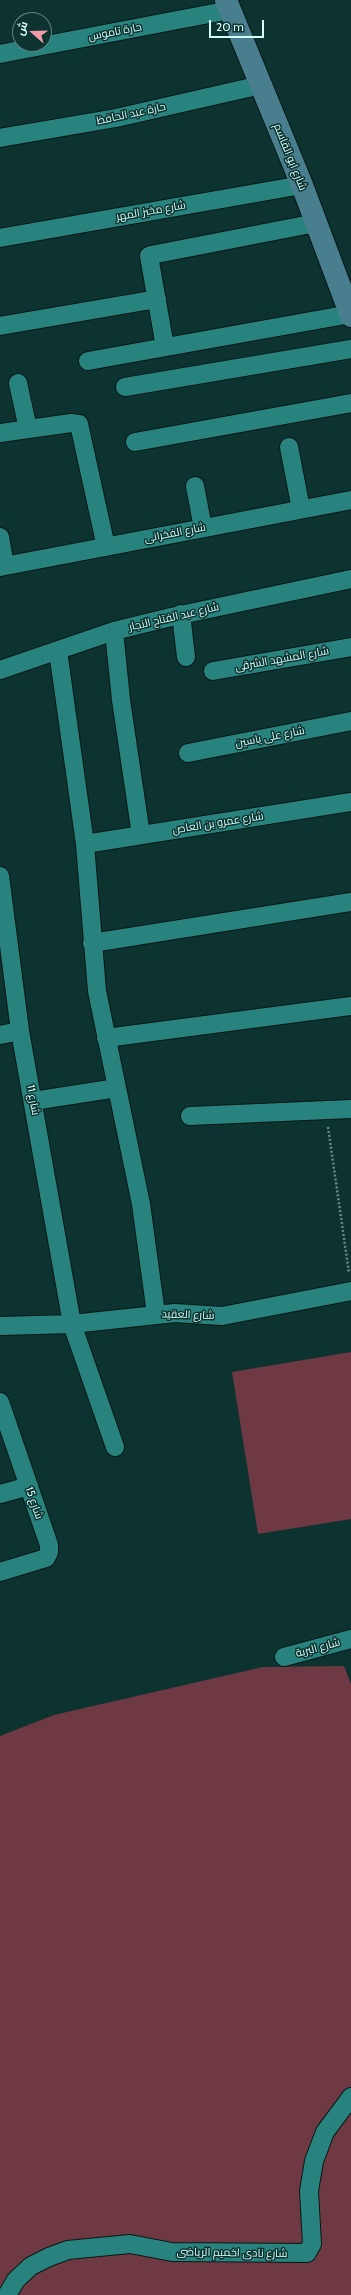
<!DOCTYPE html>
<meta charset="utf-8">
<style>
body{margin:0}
#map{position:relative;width:351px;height:2295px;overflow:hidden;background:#0d3330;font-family:Cabin,Cairo,sans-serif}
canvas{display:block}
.north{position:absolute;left:12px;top:12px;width:40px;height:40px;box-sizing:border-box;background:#0d3330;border:1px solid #5d8581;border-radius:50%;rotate:290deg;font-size:11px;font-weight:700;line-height:16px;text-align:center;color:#d6fffb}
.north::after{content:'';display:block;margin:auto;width:14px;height:18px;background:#f39aa9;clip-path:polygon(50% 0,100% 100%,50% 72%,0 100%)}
.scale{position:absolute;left:209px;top:20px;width:55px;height:18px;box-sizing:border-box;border:2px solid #d6fffb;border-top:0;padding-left:5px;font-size:12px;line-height:14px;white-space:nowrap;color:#d6fffb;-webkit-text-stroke:3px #0d3330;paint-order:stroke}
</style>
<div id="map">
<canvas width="351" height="2295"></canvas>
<div class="north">ش</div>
<div class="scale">20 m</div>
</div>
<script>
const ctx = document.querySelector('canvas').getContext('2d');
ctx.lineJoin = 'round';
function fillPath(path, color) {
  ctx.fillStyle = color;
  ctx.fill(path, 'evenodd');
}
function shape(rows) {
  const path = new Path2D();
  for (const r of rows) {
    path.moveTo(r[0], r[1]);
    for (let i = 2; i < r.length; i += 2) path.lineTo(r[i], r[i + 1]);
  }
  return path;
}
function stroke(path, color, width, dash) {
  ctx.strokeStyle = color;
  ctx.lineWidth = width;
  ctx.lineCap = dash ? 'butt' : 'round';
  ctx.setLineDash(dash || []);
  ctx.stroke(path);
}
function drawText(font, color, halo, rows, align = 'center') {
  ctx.font = font + ' Cabin,Cairo,sans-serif';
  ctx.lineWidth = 3;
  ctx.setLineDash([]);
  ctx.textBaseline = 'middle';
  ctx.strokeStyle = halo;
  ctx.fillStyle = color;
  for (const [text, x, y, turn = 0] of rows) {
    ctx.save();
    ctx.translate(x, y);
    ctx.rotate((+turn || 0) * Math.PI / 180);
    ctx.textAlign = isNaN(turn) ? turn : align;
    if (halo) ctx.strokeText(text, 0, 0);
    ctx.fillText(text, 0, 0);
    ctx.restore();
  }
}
fillPath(shape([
 [351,1352,351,1519,258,1534,232,1372],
 [344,1666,351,1684,351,2295,0,2295,0,1736,54,1715,263,1667]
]), '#6f3943');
const street = shape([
 [0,54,230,10],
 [0,138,116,118,261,85],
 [0,238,302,185],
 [0,326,157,299],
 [165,347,149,256,151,255,316,223],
 [88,361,350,314],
 [18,383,28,429],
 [125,387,351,349],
 [0,433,71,423,79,424,106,547],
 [135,442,351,403],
 [289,447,301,509],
 [195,486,203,528],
 [0,537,5,566],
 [0,567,351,500],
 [181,614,186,657],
 [114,631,121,700,141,835],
 [58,651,85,844,97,991,141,1204,156,1314],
 [0,670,114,631,171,617,351,579],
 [213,671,351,647],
 [188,753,351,721],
 [85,844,351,802],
 [0,876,20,1031,72,1324,115,1447],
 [92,943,351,902],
 [0,1035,20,1031],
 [106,1038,351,1006],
 [33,1101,117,1088],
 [190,1116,351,1109],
 [0,1326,72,1324,175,1313,222,1316,351,1291],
 [0,1402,49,1545,49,1552,46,1558,0,1572],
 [0,1494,29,1486],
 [284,1657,351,1639],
 [7,2295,16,2280,31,2266,49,2257,68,2250,130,2244,172,2252,307,2253,312,2244,309,2191,314,2161,325,2132,351,2097]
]);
const secondary = shape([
 [226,0,302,185,351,316]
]);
stroke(street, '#081816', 20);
stroke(secondary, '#081816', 24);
stroke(shape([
 [328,1127,349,1273]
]), '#648b88', 2.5, [2, 2]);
stroke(street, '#28837e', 18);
stroke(secondary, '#497e8e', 22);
drawText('11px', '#d6fffb', '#0d3330', [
 ["حارة تاموس",115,32,-11],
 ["حارة عبد الحافظ",131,114,-12],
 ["شارع ابو القاسم",290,157,68],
 ["شارع مخبز المهر",151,211,-10],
 ["شارع الفخرانى",175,533,-11],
 ["شارع عبد الفتاح النجار",174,617,-13],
 ["شارع المشهد الشرقى",282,659,-10],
 ["شارع على ياسين",270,737,-11],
 ["شارع عمرو بن العاص",218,823,-9],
 ["شارع 11",33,1100,80],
 ["شارع العقيد",188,1315,2],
 ["شارع 15",34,1503,71],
 ["شارع البربة",318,1648,-15],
 ["شارع نادى اخميم الرياضى",232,2253,1]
]);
</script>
